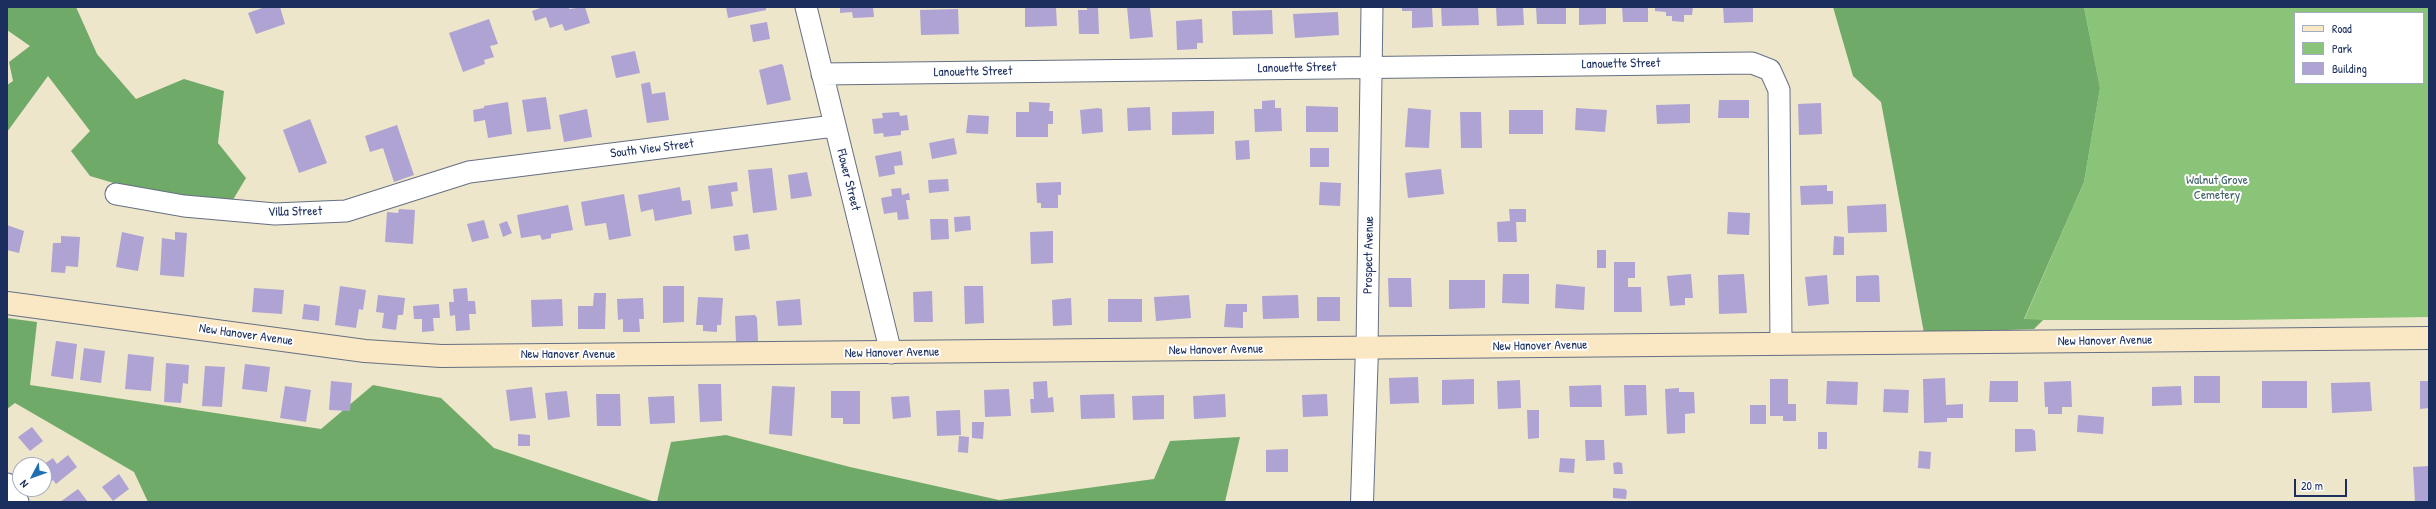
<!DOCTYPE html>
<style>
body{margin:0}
#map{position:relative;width:2436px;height:509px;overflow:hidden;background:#eee6ca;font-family:"Patrick Hand",sans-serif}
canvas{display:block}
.frame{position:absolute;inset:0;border:8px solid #1b2f5e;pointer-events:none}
.legend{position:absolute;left:2294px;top:12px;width:130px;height:72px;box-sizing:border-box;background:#fff;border:1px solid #a4acbf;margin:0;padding:5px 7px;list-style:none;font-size:12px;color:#1b2f5e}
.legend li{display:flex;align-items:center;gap:8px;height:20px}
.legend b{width:20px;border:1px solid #a4acbf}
.north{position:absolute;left:12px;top:457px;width:40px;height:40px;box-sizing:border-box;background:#fff;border:1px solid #a4acbf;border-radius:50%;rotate:229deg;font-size:11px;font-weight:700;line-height:16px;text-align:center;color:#1b2f5e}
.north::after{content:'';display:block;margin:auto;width:14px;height:18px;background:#1f6fb2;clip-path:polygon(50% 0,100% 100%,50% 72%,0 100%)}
.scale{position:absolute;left:2294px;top:479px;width:53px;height:18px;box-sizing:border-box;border:2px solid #1b2f5e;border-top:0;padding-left:5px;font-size:12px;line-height:14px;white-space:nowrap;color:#1b2f5e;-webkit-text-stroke:3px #fff;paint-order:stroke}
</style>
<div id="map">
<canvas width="2436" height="509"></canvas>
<div class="frame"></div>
<ul class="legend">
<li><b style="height:5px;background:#fae7c3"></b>Road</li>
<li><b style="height:11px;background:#8ac478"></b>Park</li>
<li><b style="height:11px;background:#aea3d3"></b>Building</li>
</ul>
<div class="north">N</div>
<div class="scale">20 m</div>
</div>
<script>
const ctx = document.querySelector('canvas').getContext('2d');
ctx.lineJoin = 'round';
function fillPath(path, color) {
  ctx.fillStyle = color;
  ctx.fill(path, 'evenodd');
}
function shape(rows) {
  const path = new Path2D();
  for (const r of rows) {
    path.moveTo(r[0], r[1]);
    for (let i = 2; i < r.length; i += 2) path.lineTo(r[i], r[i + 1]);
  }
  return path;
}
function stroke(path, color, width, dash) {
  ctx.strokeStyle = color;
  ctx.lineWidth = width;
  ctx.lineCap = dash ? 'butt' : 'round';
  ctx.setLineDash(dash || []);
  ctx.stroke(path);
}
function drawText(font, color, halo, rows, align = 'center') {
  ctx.font = font + ' "Patrick Hand",sans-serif';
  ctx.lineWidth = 4;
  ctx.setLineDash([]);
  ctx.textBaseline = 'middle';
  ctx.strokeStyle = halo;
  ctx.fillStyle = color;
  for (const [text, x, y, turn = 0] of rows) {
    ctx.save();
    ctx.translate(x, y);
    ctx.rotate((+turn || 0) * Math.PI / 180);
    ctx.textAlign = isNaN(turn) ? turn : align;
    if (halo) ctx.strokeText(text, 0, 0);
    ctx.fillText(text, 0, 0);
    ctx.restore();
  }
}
fillPath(shape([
 [2084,7,2429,7,2429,317,2237,320,2024,320,2084,182,2100,88],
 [2295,13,2423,13,2423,83,2295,83]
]), '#8ac478');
fillPath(shape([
 [7,7,76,7,97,54,136,99,184,79,224,91,218,143,246,178,231,203,154,195,90,176,71,151,90,131,48,76,7,132,7,85,13,81,9,62,30,46,7,30],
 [1833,7,2084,7,2100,88,2084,182,2024,319,2043,320,2034,329,1924,333,1881,102,1853,76],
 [7,318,37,322,30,385,321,429,373,385,441,398,494,448,655,502,148,502,134,472,15,403,7,409],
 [726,435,850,467,999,500,1154,479,1170,441,1240,437,1225,502,657,502,671,442]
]), '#6faa68');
fillPath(shape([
 [265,7,280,7,285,24,256,34,248,13],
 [543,7,569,7,569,9,585,7,590,23,565,31,562,24,550,28,546,17,535,21,532,11],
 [726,7,766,7,766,10,728,18],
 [840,7,873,7,874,17,853,18,852,12,840,13],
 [1025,7,1056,7,1057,26,1025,27],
 [1087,7,1098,7,1099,34,1079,34,1078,10,1087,10],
 [1127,7,1150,7,1153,37,1130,39],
 [1402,7,1432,7,1433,27,1412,28,1412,11,1402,11],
 [1441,7,1478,7,1479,25,1442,26],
 [1496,7,1523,7,1524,25,1497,26],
 [1536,7,1566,7,1566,24,1537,24],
 [1579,7,1606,7,1606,24,1579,25],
 [1622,7,1648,7,1648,22,1623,22],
 [1655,7,1693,7,1692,15,1684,15,1684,22,1672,21,1672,16,1666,16,1666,12,1655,11],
 [1723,7,1753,7,1753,22,1724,23],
 [958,9,959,34,921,35,920,10],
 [1272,10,1273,34,1233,35,1232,11],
 [1338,12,1339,35,1295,38,1293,14],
 [489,19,498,44,490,46,494,57,484,60,485,64,463,72,449,33],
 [1202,19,1203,43,1197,43,1197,49,1177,50,1176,21],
 [767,22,770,39,753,42,750,25],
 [635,51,640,73,616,78,611,56],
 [781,64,783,65,791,100,767,105,759,70],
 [650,82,652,94,665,92,669,120,647,123,641,84],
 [546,97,551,129,527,132,522,100],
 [1275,100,1275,108,1281,108,1282,131,1255,132,1254,109,1262,109,1262,101],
 [1719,100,1749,100,1749,118,1718,118],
 [508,102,512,134,488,138,485,120,474,122,473,110,484,108,484,106],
 [1029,102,1050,103,1049,111,1053,111,1053,124,1048,124,1048,137,1016,137,1016,112,1029,112],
 [1821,103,1822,134,1799,135,1798,104],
 [1690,104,1690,123,1657,124,1656,105],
 [1306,106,1338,107,1338,132,1306,132],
 [1150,107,1151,130,1128,131,1127,108],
 [1098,108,1102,109,1103,132,1082,134,1080,110],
 [1408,108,1431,110,1429,148,1405,147],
 [1576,108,1607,110,1605,132,1575,130],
 [587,109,592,137,564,142,559,115],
 [1509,110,1543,110,1543,134,1509,134],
 [1214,111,1214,134,1172,135,1172,112],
 [899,112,900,116,907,115,909,130,901,131,901,135,884,137,883,133,874,134,872,119,883,118,882,113],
 [1460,112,1481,112,1482,148,1461,148],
 [968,115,989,116,988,134,966,133],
 [310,119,327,163,299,173,283,130],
 [397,125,414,175,394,182,383,148,370,152,365,136],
 [954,138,957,154,932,159,929,143],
 [1249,140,1250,159,1236,160,1235,141],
 [1310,148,1329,148,1329,167,1310,167],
 [901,151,903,165,894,166,895,174,879,177,875,156],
 [772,168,777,210,753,213,748,170],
 [1441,169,1444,194,1408,198,1405,173],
 [807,172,812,196,791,199,788,175],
 [948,179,949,191,929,193,928,180],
 [737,182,738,191,731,192,733,206,711,209,708,186],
 [1061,182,1061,195,1058,195,1058,208,1041,208,1041,203,1037,203,1036,183],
 [1320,182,1341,183,1340,206,1319,205],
 [1827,185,1827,191,1833,191,1833,204,1801,205,1800,186],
 [680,187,682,201,690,200,692,214,655,221,653,209,641,212,638,195],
 [901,188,902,195,909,193,910,200,906,200,909,219,898,220,897,212,884,214,881,198,892,196,891,189],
 [624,194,631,236,609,240,606,223,585,226,581,202],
 [1886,204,1887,232,1848,233,1847,206],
 [568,205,573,230,551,234,551,238,542,240,540,235,521,238,517,215],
 [399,209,415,210,413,244,385,242,387,212,398,213],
 [1509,209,1526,209,1526,222,1516,222,1517,242,1498,242,1497,222,1510,221],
 [1728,212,1750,213,1749,235,1727,234],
 [970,216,971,230,955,232,954,217],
 [930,219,948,219,949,239,931,240],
 [484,220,489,238,472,242,467,224],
 [507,221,512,233,503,237,499,224],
 [7,225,24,231,19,253,7,250],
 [1053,231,1053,263,1031,264,1030,232],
 [122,232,144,237,138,271,116,267],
 [175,232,187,233,184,277,160,275,162,238,175,240],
 [748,234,750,249,735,251,733,236],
 [61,236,80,237,78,267,66,266,65,273,51,272,53,243,61,243],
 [1834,236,1844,237,1844,255,1833,255],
 [1597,250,1606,250,1606,268,1597,268],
 [1614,262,1635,262,1635,278,1628,278,1628,287,1641,287,1642,312,1614,312],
 [1503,274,1529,274,1529,304,1502,303],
 [1691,274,1693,298,1685,298,1685,305,1670,306,1667,276],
 [1744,274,1747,313,1719,314,1718,275],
 [1827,275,1829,304,1808,306,1805,277],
 [1877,275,1879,276,1880,302,1856,302,1856,276],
 [1388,278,1411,278,1412,307,1389,307],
 [1449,280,1485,280,1485,308,1449,309],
 [1556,284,1585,287,1584,310,1555,308],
 [340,286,366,290,363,310,359,309,356,328,335,325],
 [663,286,684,286,684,322,663,323],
 [964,286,983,286,984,323,965,324],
 [254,288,284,290,282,314,252,312],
 [467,288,468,301,475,301,476,314,469,314,470,330,456,331,455,315,450,316,449,302,454,302,453,289],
 [932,291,933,322,914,322,913,292],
 [594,293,606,293,605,329,578,329,578,306,593,306],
 [378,295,405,298,403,315,398,315,396,330,382,328,384,313,376,312],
 [1189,295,1191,318,1156,321,1154,297],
 [1298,295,1299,318,1263,319,1262,296],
 [698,297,723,298,721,325,717,325,717,332,703,331,703,325,696,325],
 [1317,297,1340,297,1340,321,1317,321],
 [643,298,644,319,639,319,640,332,623,332,623,319,618,320,617,299],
 [1071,298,1072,325,1053,326,1052,300],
 [562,299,563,326,532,327,531,300],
 [800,299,802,325,778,326,776,301],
 [1108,299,1142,299,1142,322,1108,322],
 [304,304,320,306,319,321,302,319],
 [439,304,440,318,433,318,434,331,422,332,422,319,414,319,413,306],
 [1226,304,1247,304,1247,312,1243,312,1243,328,1224,327],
 [755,315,757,318,758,341,736,342,735,316],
 [56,341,77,344,73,379,51,376],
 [84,348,105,351,101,383,80,380],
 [128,354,154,357,151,391,125,389],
 [166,363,189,365,188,384,183,383,181,403,164,402],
 [245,364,270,367,267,392,242,389],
 [205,366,225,367,222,407,202,406],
 [2194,376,2220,376,2220,403,2194,403],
 [1418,377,1419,403,1390,404,1389,378],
 [1945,378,1946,405,1963,404,1963,418,1947,418,1947,422,1924,423,1923,379],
 [1474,379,1474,404,1442,405,1442,380],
 [1770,379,1788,379,1788,404,1796,404,1796,421,1783,421,1783,416,1770,416],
 [1520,380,1521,408,1498,409,1497,381],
 [331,381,352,383,350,411,329,410],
 [1047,381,1048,398,1053,397,1054,412,1031,413,1030,399,1034,399,1033,382],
 [1827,381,1858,382,1857,405,1826,404],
 [1990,381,2018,381,2018,402,1989,402],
 [2071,381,2072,407,2062,407,2062,414,2048,414,2048,407,2045,407,2044,382],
 [2262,381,2307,381,2307,408,2262,408],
 [2420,381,2429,381,2429,408,2420,409],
 [2370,382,2372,411,2332,413,2331,383],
 [698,384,721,384,722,421,700,422],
 [1601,385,1602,407,1570,407,1569,386],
 [1624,385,1646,385,1647,415,1625,416],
 [285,386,311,390,306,422,280,418],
 [772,386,795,387,792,436,769,434],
 [2181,386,2182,405,2152,406,2152,387],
 [532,387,536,418,510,421,506,390],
 [1679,388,1679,392,1694,392,1695,413,1685,414,1685,433,1667,434,1665,389],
 [1009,389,1011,416,985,417,984,390],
 [1884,389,1909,390,1908,413,1883,412],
 [567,391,570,417,548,420,545,393],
 [831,391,860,391,860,424,843,424,843,418,831,418],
 [596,394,620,394,621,426,597,426],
 [1114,394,1115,418,1081,419,1080,395],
 [1225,394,1226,417,1194,419,1193,396],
 [1327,394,1328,416,1303,417,1302,395],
 [1164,395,1164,419,1133,420,1132,396],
 [674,396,675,423,650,424,648,397],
 [909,396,911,417,893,419,891,397],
 [1750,405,1766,405,1766,424,1750,424],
 [960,410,961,435,937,436,936,411],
 [1527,410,1539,410,1539,438,1528,439],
 [2078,415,2104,417,2103,434,2077,432],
 [972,422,984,422,983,439,972,438],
 [32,427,43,441,30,451,18,437],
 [2015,429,2032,429,2035,431,2036,451,2015,452],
 [1818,432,1827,432,1827,449,1818,449],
 [518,434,530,435,530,446,518,446],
 [959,436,969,437,968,453,958,452],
 [1585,440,1604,440,1605,460,1586,461],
 [1288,449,1288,472,1266,472,1266,450],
 [1919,451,1931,452,1930,469,1918,468],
 [68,455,77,467,56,484,53,480,44,487,44,464,53,458,57,464],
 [1560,458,1575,459,1574,473,1559,472],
 [1618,462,1622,463,1623,474,1614,474,1613,463],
 [2429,466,2429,502,2415,502,2413,467],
 [119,474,129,489,113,501,102,487],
 [1613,488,1625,489,1627,491,1626,499,1613,498],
 [78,489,88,502,60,502]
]), '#aea3d3');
const minor = shape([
 [806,7,891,353],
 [822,74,1752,63,1770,70,1779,90,1781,344],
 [116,194,184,206,275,214,346,211,469,172,834,126],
 [1367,348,1372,7],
 [7,484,18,502]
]);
const tertiary = shape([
 [1362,502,1367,348]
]);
const secondary = shape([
 [7,303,365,351,441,356,2429,338]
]);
stroke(minor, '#656f84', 23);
stroke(tertiary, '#656f84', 24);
stroke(secondary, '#656f84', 24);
stroke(minor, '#fff', 21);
stroke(tertiary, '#fff', 22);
stroke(secondary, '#fae7c3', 22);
drawText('13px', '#1b2f5e', '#fff', [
 ["Lanouette Street",1621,64,-1],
 ["Lanouette Street",1297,68,-1],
 ["Lanouette Street",973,72,-1],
 ["South View Street",652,149,-7],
 ["Flower Street",848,180,76],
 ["Villa Street",295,212,-1],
 ["Prospect Avenue",1369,255,-89],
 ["New Hanover Avenue",246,335,8],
 ["New Hanover Avenue",2105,341,-1],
 ["New Hanover Avenue",1540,346,-1],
 ["New Hanover Avenue",1216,350,-1],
 ["New Hanover Avenue",892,353,-1],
 ["New Hanover Avenue",568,355]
]);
drawText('13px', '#426367', '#fff', [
 ["Walnut Grove",2217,181],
 ["Cemetery",2217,196]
]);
</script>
